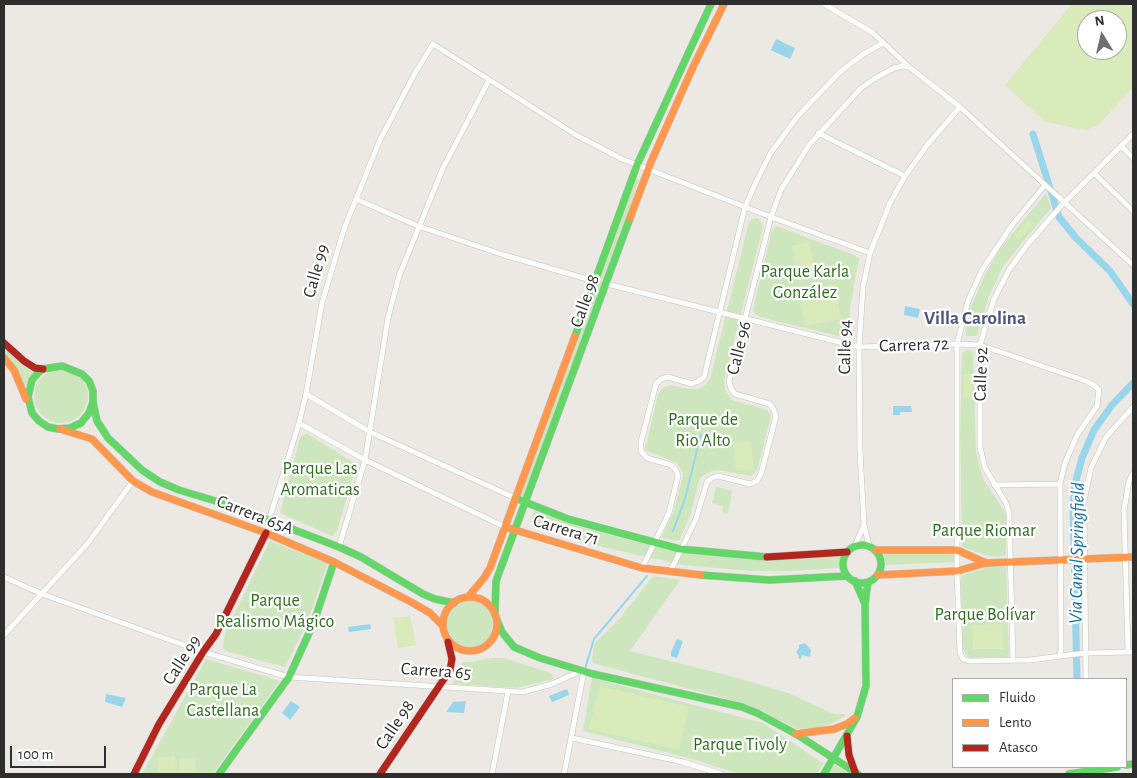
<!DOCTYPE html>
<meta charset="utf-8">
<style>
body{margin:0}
#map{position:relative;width:1137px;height:778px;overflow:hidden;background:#ece8e4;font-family:"Alegreya Sans",sans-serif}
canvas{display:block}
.frame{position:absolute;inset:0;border:5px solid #2e2e2e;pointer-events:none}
.legend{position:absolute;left:952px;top:678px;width:175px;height:90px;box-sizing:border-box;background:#fff;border:1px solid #ababab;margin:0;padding:6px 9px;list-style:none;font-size:15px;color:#2e2e2e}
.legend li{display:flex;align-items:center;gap:10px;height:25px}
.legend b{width:25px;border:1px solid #ababab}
.north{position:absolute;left:1077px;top:10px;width:50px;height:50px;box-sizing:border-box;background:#fff;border:1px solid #ababab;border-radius:50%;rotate:351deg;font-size:14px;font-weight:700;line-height:20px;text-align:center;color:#2e2e2e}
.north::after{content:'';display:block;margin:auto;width:18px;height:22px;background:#706f6e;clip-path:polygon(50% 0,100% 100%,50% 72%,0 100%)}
.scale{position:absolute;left:10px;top:746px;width:96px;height:22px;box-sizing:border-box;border:2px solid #2e2e2e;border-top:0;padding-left:6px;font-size:15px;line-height:18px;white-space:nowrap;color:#2e2e2e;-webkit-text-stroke:4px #fff;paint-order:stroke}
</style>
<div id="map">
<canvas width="1137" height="778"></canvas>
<div class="frame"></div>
<ul class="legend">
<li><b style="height:6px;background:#63d668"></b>Fluido</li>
<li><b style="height:6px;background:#ff974d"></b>Lento</li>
<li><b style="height:6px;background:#b3261e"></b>Atasco</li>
</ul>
<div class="north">N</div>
<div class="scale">100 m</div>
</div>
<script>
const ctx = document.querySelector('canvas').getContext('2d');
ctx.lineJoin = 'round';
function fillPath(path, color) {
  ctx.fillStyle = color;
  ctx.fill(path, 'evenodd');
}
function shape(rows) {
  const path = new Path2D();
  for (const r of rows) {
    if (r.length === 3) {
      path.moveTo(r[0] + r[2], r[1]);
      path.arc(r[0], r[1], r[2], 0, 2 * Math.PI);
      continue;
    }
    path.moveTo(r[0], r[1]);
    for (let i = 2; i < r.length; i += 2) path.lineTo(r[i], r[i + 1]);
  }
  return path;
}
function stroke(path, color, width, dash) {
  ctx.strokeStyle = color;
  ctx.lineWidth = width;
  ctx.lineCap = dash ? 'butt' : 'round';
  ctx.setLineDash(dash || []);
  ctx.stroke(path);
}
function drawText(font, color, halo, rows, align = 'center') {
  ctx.font = font + ' "Alegreya Sans",sans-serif';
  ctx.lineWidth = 4.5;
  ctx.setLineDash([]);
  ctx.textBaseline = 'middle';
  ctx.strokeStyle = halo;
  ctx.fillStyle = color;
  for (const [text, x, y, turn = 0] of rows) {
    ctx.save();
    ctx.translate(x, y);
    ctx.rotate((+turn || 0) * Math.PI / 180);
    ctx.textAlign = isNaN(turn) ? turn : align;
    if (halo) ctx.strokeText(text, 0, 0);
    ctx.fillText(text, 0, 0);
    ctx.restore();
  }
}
fillPath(shape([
 [636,178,639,180,603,285,524,499,519,497],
 [1046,193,1051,208,1003,266,989,296,977,336,965,336,971,306,985,275,1000,249],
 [758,218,763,226,724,381,725,390,732,400,764,409,770,413,771,416,757,471,751,476,718,470,712,471,704,475,700,478,690,516,679,541,661,538,674,511,683,475,682,471,677,463,645,450,658,394,664,387,671,385,688,389,698,389,704,386,710,379,749,222,753,219],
 [776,226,854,255,859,259,850,308,849,332,846,338,760,317,754,313,753,309,772,230],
 [4,348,36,373,24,388,21,377,4,356],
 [969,349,973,352,976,452,983,479,1006,514,1006,555,996,557,986,555,962,547,960,433,962,353],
 [61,396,27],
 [308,434,354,463,356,466,337,531,332,536,280,513,300,438,303,435],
 [716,487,732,491,728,514,722,513,723,506,712,503],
 [535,510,538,510,583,528,644,543,750,558,839,556,841,559,840,566,838,568,789,571,751,571,682,565,581,542,534,525,531,517],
 [270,541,328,563,308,621,285,667,228,652,223,648,225,633],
 [955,551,955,562,886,565,883,552],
 [991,566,1006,567,1009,657,969,658,962,648,961,576],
 [653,576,680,580,630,651,727,675,788,693,834,714,845,714,844,717,824,727,797,729,749,705,593,663,592,659,594,644,621,617],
 [470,624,23],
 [491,658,503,658,551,673,554,679,517,688,453,684,463,662,473,662],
 [206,659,280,681,213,774,142,774],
 [592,678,763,723,824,764,816,774,739,774,693,759,583,731],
 [835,765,851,774,828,774]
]), '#cee6be');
fillPath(shape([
 [1072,4,1129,4,1133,8,1133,88,1098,125,1086,130,1045,122,1005,85],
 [1087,20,1117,20,1117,50,1087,50],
 [1029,219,1034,223,1019,240,1015,236],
 [809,242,816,277,798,281,792,246],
 [835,284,841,319,805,326,799,291],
 [964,374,971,374,971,397,964,397],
 [751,441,754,470,736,471,733,442],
 [410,616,416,645,398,648,393,618],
 [1002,624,1004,649,973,649,972,625],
 [600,686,689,707,679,750,589,729],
 [175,756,177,774,159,774,157,758],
 [195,758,196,774,180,774,179,759]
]), '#d9eabb');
fillPath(shape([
 [776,39,795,48,790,59,771,50],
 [905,306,920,309,918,318,904,315],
 [893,406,911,406,912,412,900,412,900,415,893,415],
 [370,624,371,629,349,632,348,627],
 [677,639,683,641,677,658,671,656,671,652],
 [805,643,811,650,810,657,802,655,801,659,798,658,799,656,796,652,799,648,799,645],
 [567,689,569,695,552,702,549,696],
 [106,694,126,698,122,707,105,702],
 [291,701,300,707,290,720,282,713],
 [466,701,464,713,446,712,453,702]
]), '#99d6ec');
stroke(shape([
 [673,531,685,499,701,434],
 [585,669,594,639,647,576]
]), '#99d6ec', 2);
stroke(shape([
 [1033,134,1059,217,1076,238,1110,271,1133,304],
 [1077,679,1073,505,1075,484,1082,458,1094,430,1112,405,1133,383]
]), '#99d6ec', 7);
const street = shape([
 [824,4,873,33,909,67,960,107,1133,265],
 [818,133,905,176],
 [1121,146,1133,158],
 [1095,174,1133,211],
 [1045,185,1012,225,982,270,968,301,957,344,957,571,960,653,963,659,969,661,1030,660,1085,653,1133,652],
 [356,199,418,226,504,255,594,281],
 [607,284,859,347,957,344,980,345,1086,381,1095,386,1099,390,1097,406,1077,435,1065,463,1060,484,1061,649,1060,656],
 [306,394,370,432,515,498],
 [299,423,365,460,505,527],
 [994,485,1060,484],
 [269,520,299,423,306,394,322,303,344,229,379,142,415,73,433,44,576,135,622,159,771,217,870,253],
 [869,545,864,525,860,452,859,347,863,287,870,253,890,203,905,176,928,144,960,107],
 [339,547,365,460,388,318,399,276,443,168,489,80],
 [854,548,864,525],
 [642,568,669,513,678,476,676,470,671,465,647,458,641,451,641,442,656,384,661,379,668,377,692,384,699,381,704,377,745,207,756,182,770,154,797,117,840,72,862,55,883,43],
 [670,572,696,519,707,482,712,478,718,476,750,484,757,481,761,474,776,416,774,410,770,404,735,394,731,389,729,381,771,217,781,190,809,145,861,88,874,79,894,68,903,66,909,67],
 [4,577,42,594,203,652,289,677,523,692,552,684,581,671],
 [4,635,88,543,133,481],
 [1128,652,1124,510,1129,481,1133,473],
 [1013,660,1009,512,1006,503,985,468,980,447,980,345,994,299,1009,270,1027,245,1061,206,1133,134],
 [1086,679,1084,501,1091,468,1106,437,1133,407],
 [572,738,683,762,721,774],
 [492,774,508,692],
 [564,774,584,671]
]);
const fast = shape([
 [575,336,637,165,711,4],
 [62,366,82,374,89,381,93,391,93,402,89,413,81,423,70,428,58,429,48,427,39,421,32,413,28,397,32,380,39,372,43,369,62,366],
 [93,402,97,421,108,438,142,470,160,482,179,490,229,505,339,547,361,557,423,594,435,599,454,603],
 [515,498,568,519,680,549,767,557],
 [862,564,19],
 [701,575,769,580,847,576],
 [855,581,865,604],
 [495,614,496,581,630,218],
 [497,620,502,632,514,647,540,658,593,674,742,707,757,713,796,734,858,774],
 [1126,765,1133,764],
 [219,774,289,677,314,622,334,562],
 [824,774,857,717,866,686,865,604,868,582],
 [1069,774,1117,767]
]);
const slow = shape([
 [630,218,651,162,693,67,724,4],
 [4,358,14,370,26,399],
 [60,429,92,439,133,481,152,492,266,533,334,562,413,603,430,613,443,626],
 [505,527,642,568,701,575],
 [876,550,957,550,986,563],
 [878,575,957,571,986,563,1133,557],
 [468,597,484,578,490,568,575,336],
 [470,624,27],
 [796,734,834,729,847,724,855,718]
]);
const jam = shape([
 [4,343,24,361,35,368,43,369],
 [767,557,847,552],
 [847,736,849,755,855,772],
 [134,774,159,724,203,652,216,634,266,533],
 [380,774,450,670,452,659,448,642]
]);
stroke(street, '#c5c4c5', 6);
stroke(fast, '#c5c4c5', 8);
stroke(slow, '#c5c4c5', 8);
stroke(jam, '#c5c4c5', 8);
stroke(street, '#fcfcfb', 5);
stroke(fast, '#63d668', 7);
stroke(slow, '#ff974d', 7);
stroke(jam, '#b3261e', 7);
drawText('18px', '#2e2e2e', '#fff', [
 ["Calle 99",316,271,-74],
 ["Calle 98",585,301,-70],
 ["Carrera 72",914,345,-2],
 ["Calle 94",845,347,-89],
 ["Calle 96",739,348,-76],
 ["Calle 92",981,374,-88],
 ["Carrera 65A",255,515,21],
 ["Carrera 71",566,530,17],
 ["Calle 99",182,660,-57],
 ["Carrera 65",436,671,4],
 ["Calle 98",395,725,-56]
]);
drawText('18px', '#2c6e1b', '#fff', [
 ["Parque Karla",805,272],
 ["González",805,293],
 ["Parque de",703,420],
 ["Rio Alto",703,441],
 ["Parque Las",320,469],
 ["Aromaticas",320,490],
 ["Parque Riomar",984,531],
 ["Parque",275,601],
 ["Realismo Mágico",275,622],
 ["Parque Bolívar",985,615],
 ["Parque La",223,690],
 ["Castellana",223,711],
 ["Parque Tivoly",740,745]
]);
drawText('bold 19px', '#4d5680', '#fff', [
 ["Villa Carolina",975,318]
]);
drawText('italic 19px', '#0d6fa3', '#fff', [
 ["Via Canal Springfield",1077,553,-89]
]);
</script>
